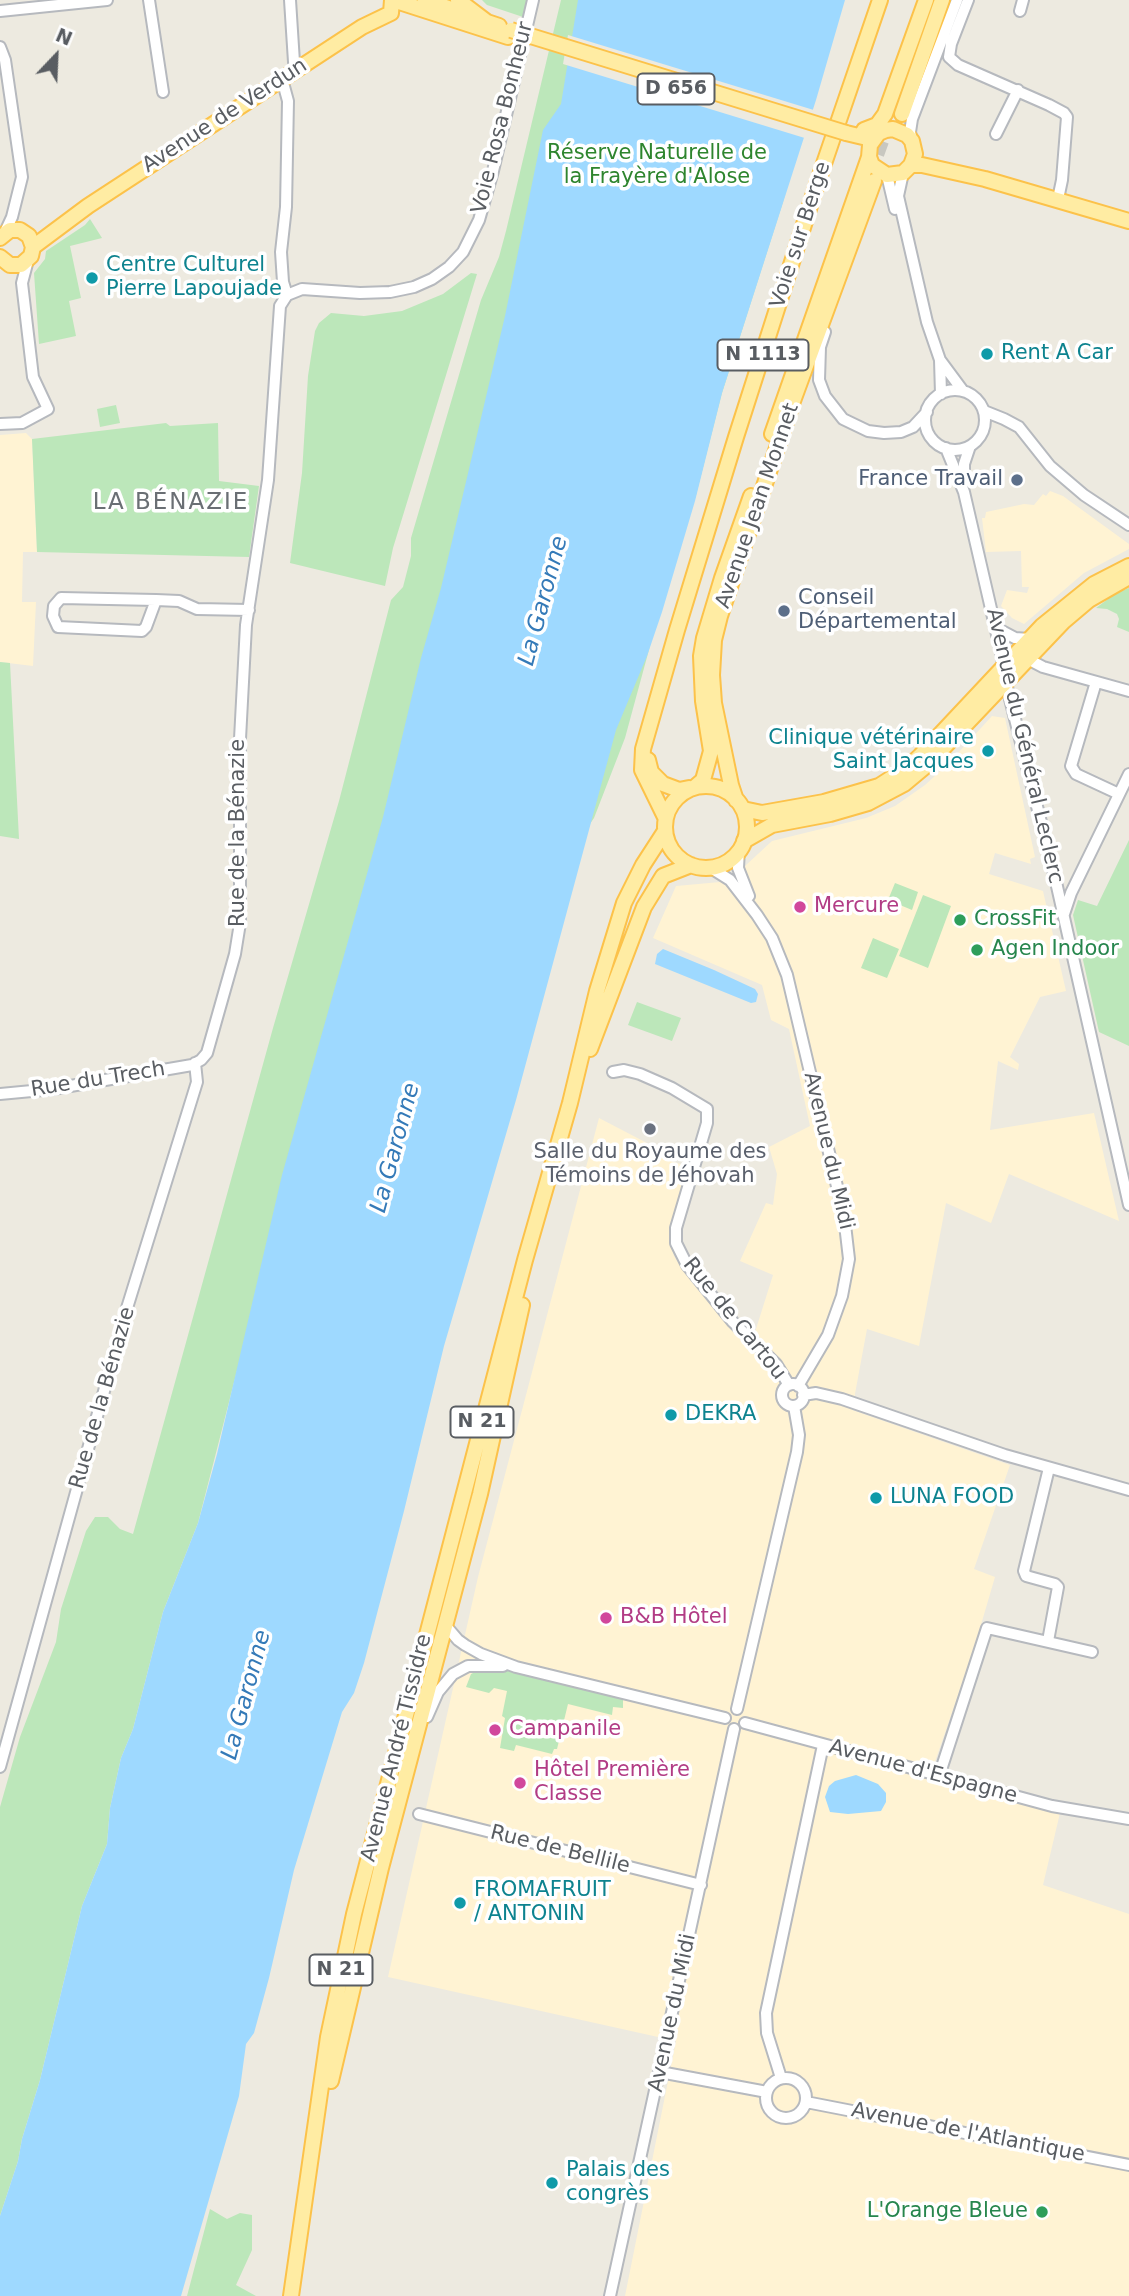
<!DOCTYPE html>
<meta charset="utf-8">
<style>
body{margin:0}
#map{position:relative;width:1129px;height:2296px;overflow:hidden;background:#edeae0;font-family:"DejaVu Sans",sans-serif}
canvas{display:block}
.north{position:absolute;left:21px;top:21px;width:70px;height:70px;-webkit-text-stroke:5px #fff;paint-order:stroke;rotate:23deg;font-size:19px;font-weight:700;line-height:28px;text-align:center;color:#595d62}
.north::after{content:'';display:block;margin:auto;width:24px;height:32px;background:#595d62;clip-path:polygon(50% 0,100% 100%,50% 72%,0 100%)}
</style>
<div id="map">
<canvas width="1129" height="2296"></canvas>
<div class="north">N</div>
</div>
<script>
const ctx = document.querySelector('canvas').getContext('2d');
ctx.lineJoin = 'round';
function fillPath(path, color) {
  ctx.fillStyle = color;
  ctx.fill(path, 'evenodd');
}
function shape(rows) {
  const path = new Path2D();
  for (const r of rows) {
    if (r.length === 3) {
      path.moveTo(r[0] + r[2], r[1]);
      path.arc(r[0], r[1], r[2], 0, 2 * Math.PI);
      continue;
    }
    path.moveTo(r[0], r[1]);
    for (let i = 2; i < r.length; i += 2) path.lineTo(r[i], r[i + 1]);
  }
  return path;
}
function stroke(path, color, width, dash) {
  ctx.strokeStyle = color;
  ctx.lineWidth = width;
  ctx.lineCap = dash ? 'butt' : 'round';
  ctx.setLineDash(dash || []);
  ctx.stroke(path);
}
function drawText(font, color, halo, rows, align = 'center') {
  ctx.font = font + ' "DejaVu Sans",sans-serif';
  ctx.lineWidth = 7;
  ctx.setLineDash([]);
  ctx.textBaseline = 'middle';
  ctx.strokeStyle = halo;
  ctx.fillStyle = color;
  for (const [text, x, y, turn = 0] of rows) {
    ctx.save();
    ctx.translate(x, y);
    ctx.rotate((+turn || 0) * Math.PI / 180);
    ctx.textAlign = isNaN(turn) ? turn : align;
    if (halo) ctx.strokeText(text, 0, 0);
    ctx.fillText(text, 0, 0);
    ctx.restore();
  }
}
fillPath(shape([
 [26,433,32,439,37,552,23,552,22,602,36,602,33,666,0,662,0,435],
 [1050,491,1063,496,1129,544,1129,549,1084,573,1024,624,1012,618,1001,606,1007,590,1027,593,1029,587,1022,587,1021,551,986,552,982,518,985,518,986,512,1024,504,1034,505,1043,494,1046,496],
 [992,716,1005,718,1035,857,1030,859,1031,864,995,853,989,874,1043,891,1066,991,1040,997,1010,1057,1019,1064,1018,1070,998,1061,990,1130,1094,1113,1119,1221,1009,1174,991,1223,946,1203,919,1346,867,1329,852,1410,1010,1465,974,1569,995,1577,973,1652,929,1779,1060,1813,1043,1885,1129,1914,1129,2296,625,2296,676,2041,388,1977,478,1577,599,1118,647,1143,645,1153,687,1166,672,1221,669,1239,674,1256,686,1274,750,1348,773,1275,740,1261,766,1203,773,1205,777,1174,769,1147,810,1126,789,1029,771,1020,762,985,653,938,676,886,720,882,745,866,772,841,866,818,895,806,925,785,947,765]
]), '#fff3d3');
fillPath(shape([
 [482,0,527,0,523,17,487,5],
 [561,0,841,0,783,202,722,393,696,495,653,635,625,738,594,818,249,1324,198,1523,163,1612,133,1729,121,1758,110,1808,107,1844,82,1906,40,2080,22,2139,18,2161,0,2216,0,1807,20,1737,56,1642,61,1609,86,1531,95,1517,108,1517,120,1529,133,1534,273,1028,339,801,391,600,403,587,411,556,411,538,481,300,499,257,506,231],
 [90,219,102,238,70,246,81,298,69,301,76,336,39,344,34,273,45,259,46,251,85,225],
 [471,273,477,274,393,548,385,586,290,563,302,473,308,376,315,331,319,323,331,313,364,316,402,311,443,294],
 [116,405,120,423,100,427,97,409],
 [166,423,170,426,218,423,219,481,259,486,249,557,37,552,32,439],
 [1129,588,1129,632,1117,627,1119,619,1117,614,1107,609,1096,608,1116,593],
 [0,662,10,663,19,839,0,836],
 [1129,840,1129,1046,1099,1032,1073,915,1078,900,1097,906],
 [895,883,918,892,912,910,888,900],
 [923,895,951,906,928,968,899,956],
 [873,938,899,949,887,978,861,968],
 [637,1002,681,1018,672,1041,628,1025],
 [483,1668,528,1673,623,1697,623,1708,613,1707,612,1715,568,1704,557,1749,554,1749,552,1754,516,1745,514,1751,500,1748,505,1718,502,1716,507,1691,494,1688,489,1693,466,1687,471,1674],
 [210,2209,227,2219,240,2213,252,2215,252,2250,236,2285,256,2296,187,2296]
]), '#bce7ba');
fillPath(shape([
 [578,0,845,0,816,100,722,393,695,501,662,612,647,656,616,730,516,1100,444,1346,404,1511,364,1663,354,1693,342,1712,294,1870,269,1978,254,2033,246,2044,239,2096,181,2296,0,2296,0,2216,18,2161,22,2139,40,2080,82,1906,107,1844,110,1808,121,1758,133,1729,163,1612,198,1523,217,1454,282,1175,383,817,421,658,441,588,505,316,543,130,561,104],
 [663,949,714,970,755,989,758,994,756,1002,751,1003,655,964,657,954],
 [856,1775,878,1784,886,1793,886,1802,881,1811,848,1814,830,1812,825,1797,829,1786,835,1781]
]), '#9ed9ff');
fillPath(shape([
 [568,35,817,111,808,139,563,64]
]), '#edeae0');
stroke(shape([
 [870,174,893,111]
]), '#c8c7c0', 14, [14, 7]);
const minor = shape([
 [149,0,163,92],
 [290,0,294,62,298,69],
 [968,0,951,44,949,57,958,65,1049,105,1064,113,1067,117,1062,180,1058,199],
 [0,11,107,0],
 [1020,11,1023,0],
 [0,47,5,60,22,177,12,217,5,232],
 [282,79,288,101,286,207,281,252,283,282,287,295],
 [996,134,1018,90],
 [912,141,910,132,912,119,957,0],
 [903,173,898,196,927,322,940,360,963,391],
 [887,175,895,209],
 [825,332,820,347,819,380,825,396,843,419,868,431,884,433,901,432,913,427,927,412],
 [940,360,941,394],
 [955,420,30],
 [984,411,1004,419,1019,427,1050,466,1084,495,1129,525],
 [0,424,22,423,48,409,33,377,22,283,28,260],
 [946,448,964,492,1001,652,1006,683,1056,882,1129,1205],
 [964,482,964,464,970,446],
 [156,600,146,627,142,631,58,627,53,616,54,606,61,598,156,600,179,601,197,609,249,610],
 [996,628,1015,638,1030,639],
 [1022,656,1043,667,1129,691],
 [1096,682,1071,766,1076,774,1119,794],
 [739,849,738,868,749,896],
 [711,868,730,880,757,915,772,938,787,975,844,1216,849,1259,842,1296,828,1335,798,1386],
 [1064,914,1071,893,1129,774],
 [613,1072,624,1070,640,1074,672,1088,707,1109,707,1123,676,1228,676,1243,687,1265,733,1322,776,1364,789,1385],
 [0,1094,53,1089,192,1065,201,1060,207,1053,235,954,240,923,240,739,246,625,268,480,280,306,287,295,302,289,360,293,390,292,414,287,432,279,449,267,463,252,479,220,493,171,533,0],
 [793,1395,11],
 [803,1395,816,1393,842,1399,1005,1455,1129,1490],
 [446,1626,458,1640,465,1645,481,1654,516,1667,725,1718],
 [1048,1641,1058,1587,1055,1584,1026,1576,1024,1571,1049,1468],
 [737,1709,797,1452,799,1435,794,1406],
 [427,1717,438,1692,453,1674,468,1666,503,1666],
 [745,1723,1052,1806,1129,1819],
 [0,1767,127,1308,197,1082,195,1063],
 [939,1776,987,1628,1092,1652],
 [419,1814,701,1885],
 [660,2072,767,2092],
 [786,2098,20],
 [781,2078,767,2033,766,2013,823,1745],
 [806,2102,1129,2165],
 [610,2296,734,1729]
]);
const major = shape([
 [393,0,508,37],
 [425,0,463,13],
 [458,0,487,22,499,26],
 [902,114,942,0],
 [864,130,877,125,885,114,926,0],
 [846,133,867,138,886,130,893,129,907,135,912,141,915,154,911,165,903,173,887,175,872,165,869,157,870,145,878,134],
 [911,165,922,165,985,179,1129,221],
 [0,238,10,230,20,230,29,236,33,247,31,256,21,265,10,265,0,257],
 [33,247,88,206,362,27,391,13,392,0],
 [772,434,869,157],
 [648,760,651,772,663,784,679,790,689,788],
 [696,786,703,780,711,751,703,701,701,656,704,638,722,578,751,496],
 [706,827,41],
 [736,800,731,785,714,703,712,675,714,640,720,616,793,401,874,181],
 [743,809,762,813,824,802,879,786,907,768,920,756,1042,626,1094,584,1129,566],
 [665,817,642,770,643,749,677,630,736,437,816,187,880,0],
 [744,841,772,825,830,814,868,803,904,784,928,764,1063,622,1089,600,1129,577],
 [590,1049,644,907,663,876,691,865],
 [331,2081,381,1868,480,1494,522,1305],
 [291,2296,328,2037,354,1914,525,1260,570,1103,597,991,624,903,643,865,665,831]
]);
stroke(minor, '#b6b9be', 14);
stroke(major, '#fcc24a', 18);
stroke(minor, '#fff', 10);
stroke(major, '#ffeca3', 14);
const majorBridge = shape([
 [511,30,846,133]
]);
stroke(majorBridge, '#fcc24a', 18, []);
stroke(majorBridge, '#ffeca3', 14);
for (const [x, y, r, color] of [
 [92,278,7,"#0f9aa8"],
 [987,354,7,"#0f9aa8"],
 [1017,480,7,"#5c6f8a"],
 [784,611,7,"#5c6f8a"],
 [988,751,7,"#0f9aa8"],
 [800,907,7,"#d1479c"],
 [960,920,7,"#2e9e5b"],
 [977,950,7,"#2e9e5b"],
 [650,1129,7,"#6b7280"],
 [671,1415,7,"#0f9aa8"],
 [876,1498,7,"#0f9aa8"],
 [606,1618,7,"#d1479c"],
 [495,1730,7,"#d1479c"],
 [520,1783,7,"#d1479c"],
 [460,1903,7,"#0f9aa8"],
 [552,2183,7,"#0f9aa8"],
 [1042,2212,7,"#2e9e5b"]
]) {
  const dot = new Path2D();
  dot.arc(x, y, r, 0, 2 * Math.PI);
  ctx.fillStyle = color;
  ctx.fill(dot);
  stroke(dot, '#fff', 2.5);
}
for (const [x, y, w] of [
 [676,89,77],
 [763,355,91],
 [482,1422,63],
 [341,1970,63]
]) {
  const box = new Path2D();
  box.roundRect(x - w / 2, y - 15.5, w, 31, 5);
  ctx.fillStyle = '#fff';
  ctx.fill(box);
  stroke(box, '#595d62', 2);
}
drawText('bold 19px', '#595d62', null, [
 ["D 656",676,89],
 ["N 1113",763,355],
 ["N 21",482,1422],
 ["N 21",341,1970]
]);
drawText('21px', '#595d62', '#fff', [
 ["Avenue de Verdun",225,116,-33],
 ["Voie Rosa Bonheur",503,118,-76],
 ["Voie sur Berge",801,235,-72],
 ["Avenue Jean Monnet",758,506,-71],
 ["Avenue du Général Leclerc",1024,746,77],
 ["Rue de la Bénazie",239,833,-90],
 ["Rue du Trech",98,1080,-9],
 ["Avenue du Midi",828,1151,77],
 ["Rue de Cartou",734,1319,51],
 ["Rue de la Bénazie",103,1398,-74],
 ["Avenue André Tissidre",397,1748,-76],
 ["Avenue d'Espagne",923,1772,15],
 ["Rue de Bellile",560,1850,14],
 ["Avenue du Midi",673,2013,-78],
 ["Avenue de l'Atlantique",968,2133,11]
]);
drawText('21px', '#2e852e', '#fff', [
 ["Réserve Naturelle de",657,154],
 ["la Frayère d'Alose",657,178]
]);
drawText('21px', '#0d838f', '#fff', [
 ["Centre Culturel",106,266],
 ["Pierre Lapoujade",106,290],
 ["Rent A Car",1001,354],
 ["Clinique vétérinaire",974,739,"right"],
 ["Saint Jacques",974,763,"right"],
 ["DEKRA",685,1415],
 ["LUNA FOOD",890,1498],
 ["FROMAFRUIT",474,1891],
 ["/ ANTONIN",474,1915],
 ["Palais des",566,2171],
 ["congrès",566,2195]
], 'left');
drawText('21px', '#4e5e75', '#fff', [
 ["France Travail",1003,480],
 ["Conseil",798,599,"left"],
 ["Départemental",798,623,"left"]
], 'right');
drawText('21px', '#b23c85', '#fff', [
 ["Mercure",814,907],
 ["B&B Hôtel",620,1618],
 ["Campanile",509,1730],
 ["Hôtel Première",534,1771],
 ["Classe",534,1795]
], 'left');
drawText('21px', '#27864d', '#fff', [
 ["CrossFit",974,920],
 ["Agen Indoor",991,950],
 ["L'Orange Bleue",1028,2212,"right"]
], 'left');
drawText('21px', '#5b616d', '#fff', [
 ["Salle du Royaume des",650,1153],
 ["Témoins de Jéhovah",650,1177]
]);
ctx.letterSpacing = '2px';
drawText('23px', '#6a6f74', '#fff', [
 ["LA BÉNAZIE",171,503]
]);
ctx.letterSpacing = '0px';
drawText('italic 23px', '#347ab8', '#fff', [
 ["La Garonne",544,601,-75],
 ["La Garonne",396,1148,-75],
 ["La Garonne",247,1695,-75]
]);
</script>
